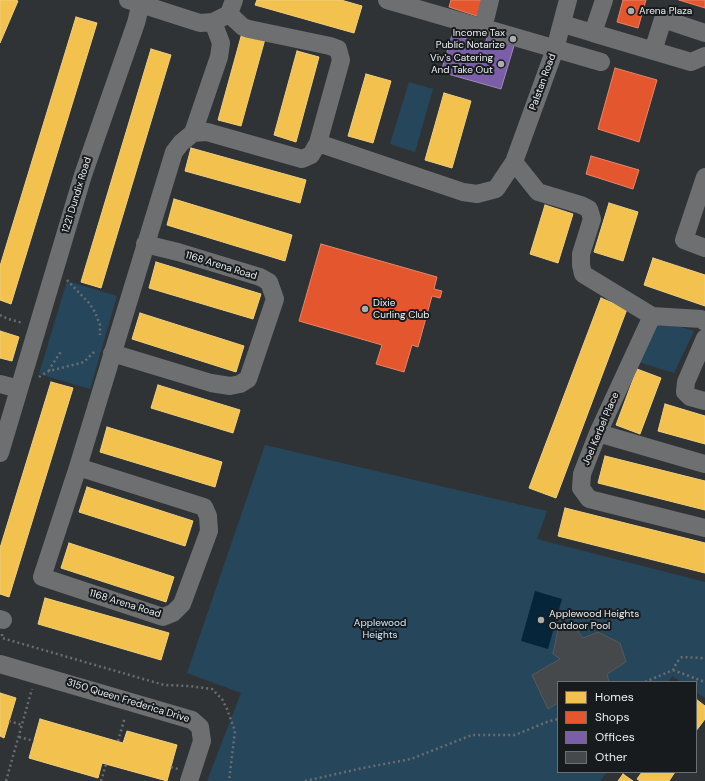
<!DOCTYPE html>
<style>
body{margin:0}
#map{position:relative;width:705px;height:781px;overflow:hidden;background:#303336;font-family:"DM Sans",sans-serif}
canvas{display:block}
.legend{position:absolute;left:557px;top:681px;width:140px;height:92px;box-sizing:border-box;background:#181b1d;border:1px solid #6c7072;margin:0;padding:5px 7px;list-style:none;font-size:12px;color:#ebeff2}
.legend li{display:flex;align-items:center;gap:8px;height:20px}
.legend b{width:20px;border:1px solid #6c7072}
</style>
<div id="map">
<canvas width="705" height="781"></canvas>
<ul class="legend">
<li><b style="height:11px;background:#f2c14e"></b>Homes</li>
<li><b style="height:11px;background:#e4572e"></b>Shops</li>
<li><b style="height:11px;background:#7b5ea7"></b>Offices</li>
<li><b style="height:11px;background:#46494b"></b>Other</li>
</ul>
</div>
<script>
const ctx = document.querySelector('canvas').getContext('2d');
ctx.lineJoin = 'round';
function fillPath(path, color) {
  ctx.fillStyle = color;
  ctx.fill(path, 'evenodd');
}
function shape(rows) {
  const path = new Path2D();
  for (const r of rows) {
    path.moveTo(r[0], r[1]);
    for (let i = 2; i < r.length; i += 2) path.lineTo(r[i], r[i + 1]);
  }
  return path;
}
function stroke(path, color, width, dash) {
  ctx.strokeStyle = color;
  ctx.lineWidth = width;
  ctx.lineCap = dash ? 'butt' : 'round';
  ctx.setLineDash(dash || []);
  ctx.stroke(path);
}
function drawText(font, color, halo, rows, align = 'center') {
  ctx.font = font + ' "DM Sans",sans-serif';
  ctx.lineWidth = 4;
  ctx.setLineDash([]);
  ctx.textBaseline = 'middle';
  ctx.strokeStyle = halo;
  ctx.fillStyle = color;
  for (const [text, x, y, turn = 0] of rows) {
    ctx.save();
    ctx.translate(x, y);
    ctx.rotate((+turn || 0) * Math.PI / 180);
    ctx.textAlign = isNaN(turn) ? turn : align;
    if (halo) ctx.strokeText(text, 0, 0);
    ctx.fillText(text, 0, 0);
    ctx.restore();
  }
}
fillPath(shape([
 [409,82,433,89,415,152,390,144],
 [67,281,117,296,90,389,39,374],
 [655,319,694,331,674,373,639,362],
 [265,445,547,511,537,539,705,582,705,698,696,692,696,682,681,682,672,676,668,682,558,682,558,772,607,772,600,781,207,781,241,693,187,673]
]), '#26465b');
fillPath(shape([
 [535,591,562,599,548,649,521,641]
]), '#05263a');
const homes = shape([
 [0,0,15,0,18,1,0,43,0,0],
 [257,0,341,0,362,6,354,33,255,5,257,0],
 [76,17,97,23,11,304,0,300,0,266,76,17],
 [242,33,265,39,241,126,218,120,242,33],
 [151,49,171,55,101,288,81,282,151,49],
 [297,51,319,57,296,142,274,135,297,51],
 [366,74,391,81,373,143,348,136,366,74],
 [444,93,471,101,452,168,425,160,444,93],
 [191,148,306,180,300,203,185,171,191,148],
 [174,199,292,235,285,261,167,225,174,199],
 [609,203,638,212,623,261,594,252,609,203],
 [545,205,573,214,558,263,530,254,545,205],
 [653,258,705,275,705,306,644,285,653,258],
 [156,262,261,294,253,319,149,288,156,262],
 [601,298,627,309,556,498,529,488,601,298],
 [140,313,244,346,236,372,132,339,140,313],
 [0,331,19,337,12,361,0,358,0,331],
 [637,369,661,378,640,434,616,425,637,369],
 [51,382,73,388,9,597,0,594,0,548,51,382],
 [158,385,240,410,233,433,151,408,158,385],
 [665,404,705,416,705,444,658,431,665,404],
 [107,427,222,462,215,487,100,452,107,427],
 [605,456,705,481,705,510,598,483,605,456],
 [87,487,193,521,185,546,79,512,87,487],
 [565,508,705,543,705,573,558,536,565,508],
 [69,543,174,577,166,602,61,568,69,543],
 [45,598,169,633,161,660,38,624,45,598],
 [0,693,16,698,4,738,0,736,0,693],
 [696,699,705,706,705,719,696,731,696,699],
 [40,719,123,743,127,731,177,745,167,781,102,763,98,778,29,758,40,719],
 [642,772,675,772,669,781,640,781,637,779,642,772],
 [623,774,633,781,618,781,623,774]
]);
fillPath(homes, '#f2c14e');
stroke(homes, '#f0cf7f', 1);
const shops = shape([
 [451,0,488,0,483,18,449,7,451,0],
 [623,0,646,0,638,28,617,22,623,0],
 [679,0,705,0,705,8,679,0],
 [615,68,657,80,639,142,598,129,615,68],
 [591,156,639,170,633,189,586,174,591,156],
 [321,244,437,277,434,289,442,291,440,298,432,296,418,347,412,345,404,372,376,364,382,345,299,321,321,244]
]);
fillPath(shops, '#e4572e');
stroke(shops, '#e68569', 1);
const offices = shape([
 [489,31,516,39,501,89,441,72,452,35,485,44,489,31]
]);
fillPath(offices, '#7b5ea7');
stroke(offices, '#9d8abe', 1);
const building = shape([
 [571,622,583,638,598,632,620,643,626,662,607,674,609,682,558,682,558,703,548,709,532,675,560,659,553,654,558,629,571,622]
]);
fillPath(building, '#46494b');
stroke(building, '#56595b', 1);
stroke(shape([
 [67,280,89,303,95,312,100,325,100,335],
 [0,315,8,319,23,323],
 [49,371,50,368,62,350],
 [39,377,49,371,84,362,95,351],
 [2,634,2,638,164,685,189,686,212,689,222,699,227,709,235,731,229,781],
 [673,670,705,682],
 [645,682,673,670,677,662,682,657,701,658,705,659],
 [9,721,22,725],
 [19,737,34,741],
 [118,741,125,717],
 [171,767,178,769],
 [6,781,32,689],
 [101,781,106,764],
 [305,781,363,768,411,759,472,735,515,735,547,722,558,719]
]), '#6a6c6d', 2.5, [2, 3]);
stroke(shape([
 [128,0,200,23,213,22,229,14,234,0],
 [387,0,601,62],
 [604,0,593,33,691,62,705,56],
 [563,24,593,33],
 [483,28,490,0],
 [653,51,663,19,705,33],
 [193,133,219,57,221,43,213,22],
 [318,143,463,192,477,194,496,189,514,162,555,49,568,0],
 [514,162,538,192,581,205,589,209,592,219,581,254,581,265,583,274,652,316,701,319,705,322],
 [705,177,684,240,705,248],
 [652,316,598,433,582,474,581,488,589,499,705,528],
 [705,338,686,382,685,392,690,397,705,401],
 [112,353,211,383,230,386,240,384,248,379,275,299,269,282,260,277,178,252,145,244],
 [0,384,19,389],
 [598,433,705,464],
 [0,453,83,175,136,23,141,3],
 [78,467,204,507,208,516,209,531,182,604,173,613,163,617,42,577,78,467,174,152,181,143,193,133,207,132,302,159,311,155,318,143,341,60,338,49,330,46,249,29,243,27,229,14],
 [0,619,3,620],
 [0,664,192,720,200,727,202,741,189,781]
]), '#6e6f71', 18);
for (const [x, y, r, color] of [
 [631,11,4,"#aaadb0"],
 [513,39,4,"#aaadb0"],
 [501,64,4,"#aaadb0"],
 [365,309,4,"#aaadb0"],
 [541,620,4,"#aaadb0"]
]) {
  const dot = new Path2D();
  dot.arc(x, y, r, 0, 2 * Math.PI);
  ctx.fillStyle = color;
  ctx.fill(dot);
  stroke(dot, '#181b1d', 1.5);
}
drawText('10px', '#ebeff2', '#181b1d', [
 ["Arena Plaza",639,11],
 ["Income Tax",505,33,"right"],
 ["Public Notarize",505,45,"right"],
 ["Viv's Catering",493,58,"right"],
 ["And Take Out",493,70,"right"],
 ["Dixie",373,303],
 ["Curling Club",373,315],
 ["Applewood Heights",549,614],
 ["Outdoor Pool",549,626]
], 'left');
drawText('10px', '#ebeff2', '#181b1d', [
 ["Palstan Road",543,82,-70],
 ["1221 Dundix Road",77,195,-73],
 ["1168 Arena Road",221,266,17],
 ["Joel Kerbel Place",601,429,-67],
 ["1168 Arena Road",125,604,17],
 ["3150 Queen Frederica Drive",128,701,17]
]);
drawText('10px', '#cbe7fb', '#181b1d', [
 ["Applewood",380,623],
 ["Heights",380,635]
]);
</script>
